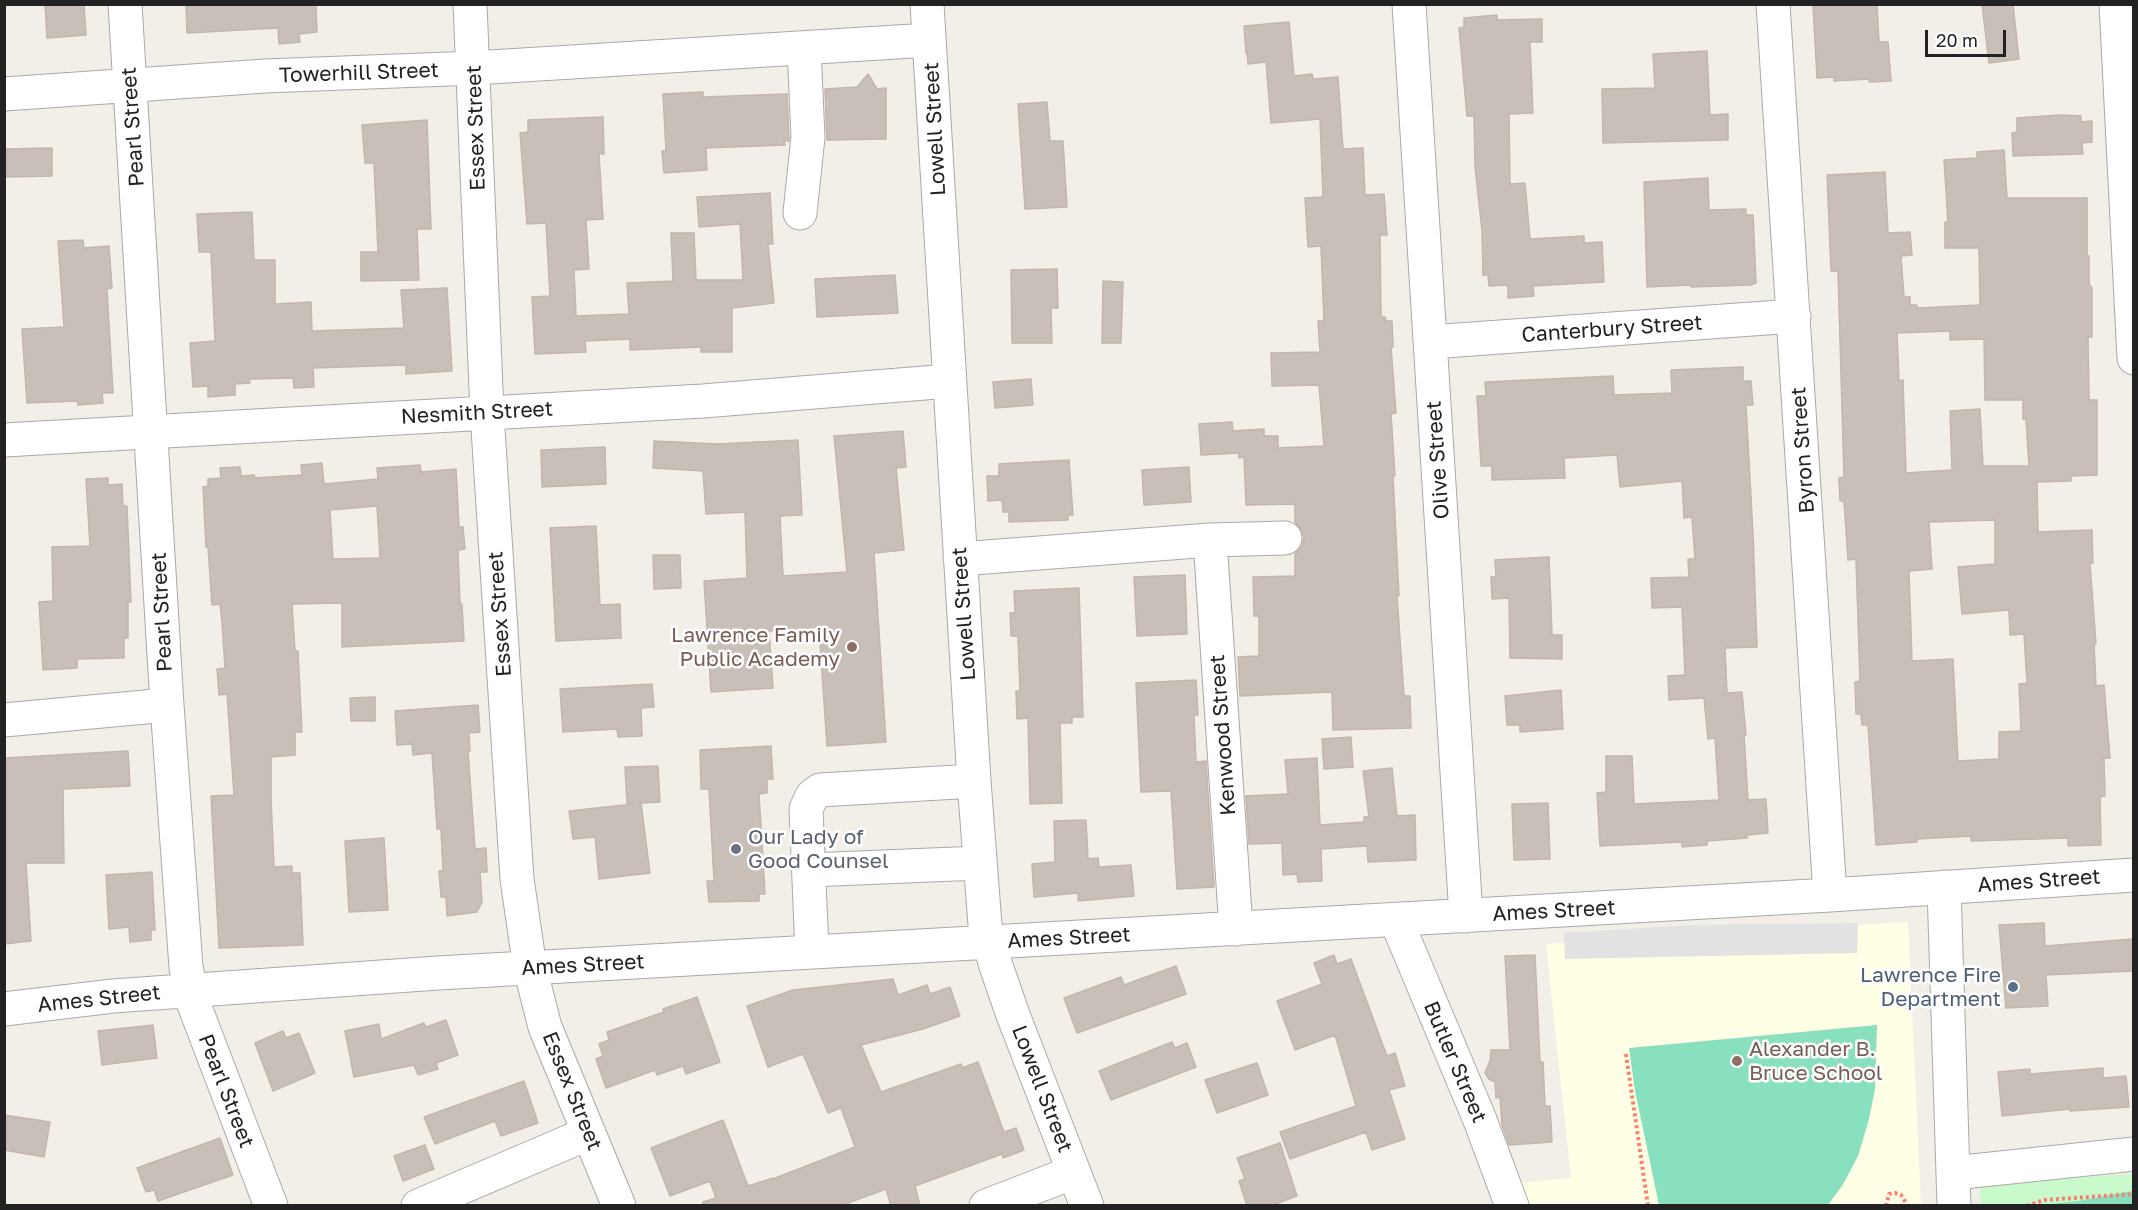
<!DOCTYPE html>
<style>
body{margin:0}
#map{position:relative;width:2138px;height:1210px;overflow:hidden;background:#f2efe9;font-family:"Golos Text",sans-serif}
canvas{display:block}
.frame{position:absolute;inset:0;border:6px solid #222;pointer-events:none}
.scale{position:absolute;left:1925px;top:30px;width:81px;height:27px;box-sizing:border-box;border:3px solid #222;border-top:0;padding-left:8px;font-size:18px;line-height:21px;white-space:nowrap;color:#222;-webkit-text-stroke:4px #fff;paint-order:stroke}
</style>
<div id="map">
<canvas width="2138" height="1210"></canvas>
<div class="frame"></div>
<div class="scale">20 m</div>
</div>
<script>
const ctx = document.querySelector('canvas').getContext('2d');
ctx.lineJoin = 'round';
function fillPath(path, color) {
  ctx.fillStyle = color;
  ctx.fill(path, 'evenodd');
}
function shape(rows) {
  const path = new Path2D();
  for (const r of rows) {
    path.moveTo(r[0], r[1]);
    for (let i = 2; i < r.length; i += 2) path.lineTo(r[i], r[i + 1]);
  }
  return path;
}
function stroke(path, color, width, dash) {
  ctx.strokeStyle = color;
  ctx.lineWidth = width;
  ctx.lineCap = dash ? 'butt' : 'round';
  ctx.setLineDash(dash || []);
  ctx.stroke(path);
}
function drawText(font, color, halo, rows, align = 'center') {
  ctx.font = font + ' "Golos Text",sans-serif';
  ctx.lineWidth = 5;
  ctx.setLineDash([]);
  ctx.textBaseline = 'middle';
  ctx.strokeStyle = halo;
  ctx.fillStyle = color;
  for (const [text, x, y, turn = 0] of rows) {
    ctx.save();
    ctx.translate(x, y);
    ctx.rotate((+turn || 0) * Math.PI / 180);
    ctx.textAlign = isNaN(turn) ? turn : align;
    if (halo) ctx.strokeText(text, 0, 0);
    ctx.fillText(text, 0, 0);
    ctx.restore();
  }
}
fillPath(shape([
 [1908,922,1921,1205,1525,1205,1517,1183,1571,1178,1546,944]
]), '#ffffe5');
fillPath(shape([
 [2133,1174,2133,1205,1981,1205,1980,1183]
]), '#c8facc');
fillPath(shape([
 [1877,1025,1875,1089,1869,1119,1858,1156,1842,1186,1828,1205,1659,1205,1635,1091,1629,1048],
 [2133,1191,2133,1205,2041,1205,2078,1201]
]), '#88e0be');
fillPath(shape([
 [1858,923,1857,953,1565,959,1564,933,1692,925]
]), '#e2e2e2');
const building = shape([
 [45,4,84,4,86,35,47,38,45,4],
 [186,4,316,4,317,32,299,34,300,42,279,44,278,28,187,33,186,4],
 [1877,4,1879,42,1888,42,1891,81,1869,82,1869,79,1834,81,1834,77,1817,78,1813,5,1877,4],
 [1982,4,2013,4,2019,59,1989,63,1982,4],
 [1497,15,1497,20,1542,19,1542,42,1530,42,1533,113,1509,114,1510,184,1525,183,1530,239,1584,236,1584,243,1602,242,1604,282,1533,286,1534,296,1508,298,1508,285,1489,286,1488,275,1483,275,1482,231,1475,167,1474,116,1467,116,1459,28,1464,27,1464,18,1497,15],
 [1289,22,1294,76,1312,74,1313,79,1338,77,1343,149,1363,148,1365,195,1384,194,1387,235,1380,235,1381,317,1385,317,1386,321,1392,321,1393,347,1391,347,1396,413,1391,414,1395,476,1393,476,1399,596,1397,596,1404,696,1410,696,1411,728,1333,730,1332,692,1240,696,1238,657,1259,656,1259,616,1254,616,1253,577,1295,576,1295,554,1302,546,1304,537,1301,529,1295,522,1295,504,1246,505,1244,457,1239,458,1239,453,1201,455,1199,424,1232,422,1233,431,1264,429,1264,436,1278,436,1278,448,1324,446,1319,385,1272,386,1271,353,1320,352,1318,321,1324,321,1321,246,1308,247,1305,198,1323,197,1320,119,1271,123,1266,62,1248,64,1247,53,1246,53,1244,26,1289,22],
 [1707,51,1710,115,1728,114,1728,140,1603,143,1602,89,1655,88,1653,54,1707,51],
 [868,74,877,89,886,88,886,139,827,140,825,89,857,87,868,74],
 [703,92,703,97,787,94,789,141,784,141,785,145,706,148,707,170,664,173,662,151,666,151,663,94,703,92],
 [1047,102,1050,141,1063,141,1067,207,1025,209,1018,104,1047,102],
 [2060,115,2081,116,2081,122,2092,121,2092,142,2082,143,2083,154,2013,156,2012,133,2017,132,2017,118,2060,115],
 [603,117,604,154,599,154,603,219,586,220,589,269,574,270,576,316,629,314,627,283,673,281,671,233,694,233,696,280,743,280,740,224,699,227,697,197,770,193,773,244,768,244,774,303,732,308,732,352,701,352,701,347,630,350,630,339,585,341,586,352,535,354,532,297,550,296,546,223,527,224,520,133,528,132,528,120,603,117],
 [427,120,431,229,417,229,419,280,361,281,361,252,378,252,374,163,365,163,362,125,427,120],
 [52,148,52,176,4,177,4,149,52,148],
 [2004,150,2007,198,2087,198,2087,256,2089,256,2089,284,2092,288,2092,337,2088,337,2089,400,2097,400,2097,475,2071,476,2071,481,2037,482,2038,532,2092,530,2093,563,2090,564,2096,644,2094,644,2096,686,2104,685,2110,758,2104,758,2105,796,2100,797,2101,845,2068,846,2068,838,1971,841,1971,836,1917,839,1917,842,1876,845,1868,725,1862,725,1861,714,1856,714,1855,682,1860,681,1856,559,1848,560,1844,501,1840,501,1839,478,1844,477,1838,271,1831,271,1827,175,1885,172,1888,233,1910,232,1912,255,1901,256,1904,297,1910,297,1910,305,1917,305,1917,308,1980,305,1979,248,1945,248,1945,222,1948,222,1944,160,1977,158,1977,152,2004,150],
 [1950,331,1950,340,1984,339,1985,400,2023,400,2023,419,2026,419,2029,466,1983,466,1980,409,1950,411,1952,470,1906,473,1903,380,1899,381,1897,333,1950,331],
 [1995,520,1995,564,1958,567,1962,614,2009,610,2010,635,2024,634,2027,683,2019,684,2021,731,1999,732,1999,759,1958,761,1953,659,1912,661,1909,571,1932,569,1929,522,1995,520],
 [1708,178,1709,210,1746,209,1746,215,1753,215,1756,283,1750,285,1691,287,1690,285,1647,287,1644,182,1708,178],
 [252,212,254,260,275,260,275,304,311,302,312,331,404,328,401,290,447,288,452,371,406,374,406,365,313,368,314,387,294,388,293,378,249,379,250,383,235,384,235,395,208,397,208,386,193,387,190,343,215,341,211,252,199,252,197,214,252,212],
 [83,240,84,248,109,246,112,288,107,289,113,393,102,393,103,403,78,405,77,401,27,403,22,329,64,327,58,241,83,240],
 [1057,269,1058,308,1051,308,1052,343,1012,343,1011,270,1057,269],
 [895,275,898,313,817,317,815,279,895,275],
 [1103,281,1123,282,1121,343,1102,343,1103,281],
 [1743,367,1743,381,1751,381,1753,405,1746,405,1753,534,1757,647,1725,648,1727,693,1742,692,1746,735,1744,735,1748,800,1766,799,1768,833,1747,835,1747,838,1707,841,1707,845,1682,847,1682,842,1600,846,1597,793,1606,792,1606,756,1632,756,1634,804,1719,800,1715,738,1708,739,1704,698,1669,700,1668,676,1685,675,1682,607,1652,608,1651,578,1689,577,1688,559,1695,559,1692,517,1684,518,1682,481,1620,487,1617,455,1564,458,1565,478,1492,480,1492,466,1481,466,1477,396,1486,396,1485,382,1613,376,1614,395,1672,393,1671,370,1743,367],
 [1031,379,1033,405,995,408,993,382,1031,379],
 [903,431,906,467,896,468,904,550,874,553,886,742,827,746,819,627,769,631,773,688,711,692,704,581,747,578,745,512,706,514,703,471,653,468,654,441,717,444,798,440,802,515,780,516,783,576,847,572,834,436,903,431],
 [605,447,606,484,542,487,541,450,605,447],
 [1069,460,1073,515,1068,515,1068,520,1009,522,1009,512,1003,512,1002,500,988,501,987,476,999,476,999,464,1069,460],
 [322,463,324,484,378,479,377,468,420,465,421,472,456,469,459,527,463,527,465,549,458,550,460,604,462,604,464,641,342,647,342,603,292,604,295,651,298,651,302,732,295,732,295,755,271,757,271,798,274,867,292,866,292,873,300,873,303,945,219,948,211,796,234,795,227,694,219,695,217,669,225,668,222,622,220,604,212,605,208,547,206,547,203,487,208,486,208,479,221,478,220,468,240,467,241,476,254,475,255,478,302,475,301,465,322,463],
 [377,506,380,558,333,559,330,510,377,506],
 [1189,467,1191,502,1144,505,1142,470,1189,467],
 [108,478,108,485,122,484,123,506,127,506,131,602,128,602,128,638,124,638,124,658,77,659,77,668,43,670,39,602,53,601,52,547,90,546,86,479,108,478],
 [596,526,600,605,620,604,621,638,556,641,550,528,596,526],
 [653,555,680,555,681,588,654,589,653,555],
 [1549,557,1552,635,1562,635,1562,659,1510,658,1509,598,1492,599,1491,577,1496,577,1495,560,1549,557],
 [1185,575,1187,634,1137,636,1134,577,1185,575],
 [1079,588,1083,717,1072,717,1072,723,1060,723,1062,803,1030,804,1028,718,1017,719,1016,691,1020,691,1018,636,1011,636,1010,613,1015,613,1014,591,1079,588],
 [1196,680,1198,715,1194,715,1196,762,1206,761,1214,887,1177,889,1171,791,1141,792,1136,683,1196,680],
 [652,684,654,707,641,708,642,736,618,737,617,729,563,732,560,689,652,684],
 [1561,690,1563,729,1520,732,1520,725,1507,725,1505,696,1561,690],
 [375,697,375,721,351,721,350,698,375,697],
 [478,705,480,732,469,733,470,751,468,751,475,849,486,848,487,872,480,872,482,902,477,912,447,916,446,897,441,897,439,871,443,871,441,829,437,829,432,753,413,755,412,744,397,745,395,711,478,705],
 [1351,737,1353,767,1324,769,1322,739,1351,737],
 [771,746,773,779,767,779,767,793,759,794,765,894,759,894,759,901,709,902,707,881,714,881,709,789,701,789,700,750,771,746],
 [128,751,130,786,63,789,64,863,26,863,31,941,4,944,4,758,128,751],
 [1317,758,1320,825,1364,822,1364,817,1369,817,1363,771,1392,768,1397,816,1415,815,1416,860,1368,862,1367,846,1321,849,1322,881,1298,882,1297,874,1283,875,1282,843,1249,844,1246,796,1288,794,1285,760,1317,758],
 [658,766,660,802,641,803,650,873,599,879,595,837,573,839,569,811,634,804,627,804,625,767,658,766],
 [1548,803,1550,859,1514,860,1512,804,1548,803],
 [1086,820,1088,859,1098,858,1099,867,1131,865,1134,896,1078,901,1078,893,1034,897,1032,864,1055,862,1054,821,1086,820],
 [384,838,388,910,349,912,345,841,384,838],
 [152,872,155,930,151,930,151,940,130,942,129,927,109,929,106,875,152,872],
 [2044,923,2045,946,2133,939,2133,971,2046,975,2048,1006,2006,1008,1999,925,2044,923],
 [1334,955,1337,964,1351,959,1387,1056,1395,1053,1405,1086,1389,1090,1405,1139,1372,1150,1366,1132,1290,1159,1280,1132,1356,1106,1335,1035,1295,1050,1277,1001,1322,984,1314,963,1334,955],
 [1535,955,1540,1062,1543,1062,1545,1106,1550,1106,1552,1142,1509,1145,1502,1125,1500,1097,1496,1098,1495,1082,1489,1079,1485,1073,1490,1061,1491,1050,1510,1050,1505,956,1535,955],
 [1176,966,1186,994,1077,1033,1064,998,1121,977,1124,985,1176,966],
 [893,979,898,995,927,985,930,994,950,987,960,1016,923,1029,861,1045,881,1092,961,1064,962,1068,978,1062,1004,1132,1016,1128,1024,1150,1003,1158,1002,1154,915,1186,920,1206,891,1206,886,1189,840,1206,703,1206,703,1202,716,1198,710,1181,670,1196,651,1148,723,1120,748,1186,773,1178,773,1179,855,1147,841,1108,828,1113,803,1054,768,1067,747,1006,793,990,893,979],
 [697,997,720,1062,686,1074,683,1066,657,1075,655,1070,606,1088,596,1059,603,1056,599,1044,609,1040,607,1032,664,1012,663,1009,697,997],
 [446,1020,458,1055,436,1063,438,1069,418,1075,414,1065,354,1077,345,1031,379,1024,381,1039,424,1023,426,1027,446,1020],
 [153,1025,157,1058,102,1065,98,1031,153,1025],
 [283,1031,286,1038,299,1033,315,1073,273,1091,255,1043,283,1031],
 [1172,1042,1175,1048,1187,1043,1196,1067,1111,1100,1099,1071,1172,1042],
 [1257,1063,1268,1095,1217,1113,1205,1080,1257,1063],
 [2103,1068,2103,1078,2126,1076,2129,1107,2070,1111,2070,1109,2002,1116,1998,1072,2030,1069,2030,1074,2103,1068],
 [524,1081,538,1123,501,1136,495,1121,435,1144,424,1117,524,1081],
 [4,1115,50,1122,44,1157,4,1150,4,1115],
 [220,1138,233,1175,158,1201,154,1190,146,1192,137,1168,220,1138],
 [1280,1143,1297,1196,1270,1206,1247,1206,1239,1181,1245,1179,1237,1158,1280,1143],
 [425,1145,434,1169,403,1181,394,1156,425,1145]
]);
fillPath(building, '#c7bfb8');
stroke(building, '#c4b6ab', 1.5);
const minor = shape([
 [125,4,167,705,186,967,193,1002,271,1206],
 [470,4,487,413,517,879,530,968,545,1027,619,1206],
 [927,4,974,781,985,925,995,963,1013,1015,1087,1206],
 [1409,4,1466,916],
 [1773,4,1830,895],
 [2116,4,2134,358],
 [4,94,265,76,474,68,929,40],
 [800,213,808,137,804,48],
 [1430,342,1794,316],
 [4,440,703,401,949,381],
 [1210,540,1285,538],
 [960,559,1210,540,1236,929],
 [4,720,167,705],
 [809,870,980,863],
 [1944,887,1954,1206],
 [1396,920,1480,1120,1512,1206],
 [812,952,806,809,812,796,820,790,974,781],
 [4,1009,113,996,438,973,1830,895,2134,875],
 [1953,1173,2134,1154],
 [418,1206,589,1133],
 [986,1206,1074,1172]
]);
stroke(minor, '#a9a9a9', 35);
stroke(shape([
 [1626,1054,1648,1206],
 [1886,1206,1889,1194,1895,1193,1901,1195,1908,1206],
 [2027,1206,2044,1200,2134,1194]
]), '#fa8072', 4, [3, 3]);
stroke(minor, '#fff', 33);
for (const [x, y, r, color] of [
 [852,647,6,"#8d6e63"],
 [736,849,6,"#6b7280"],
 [2013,987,6,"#5c6f8a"],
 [1737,1061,6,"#8d6e63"]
]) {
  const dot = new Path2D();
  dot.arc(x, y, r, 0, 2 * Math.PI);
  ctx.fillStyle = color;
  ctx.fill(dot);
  stroke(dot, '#fff', 2);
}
drawText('21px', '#222', '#fff', [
 ["Towerhill Street",359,73,-2],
 ["Pearl Street",133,127,-94],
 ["Essex Street",476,128,-92],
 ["Lowell Street",935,129,-93],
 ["Canterbury Street",1612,329,-4],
 ["Nesmith Street",477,413,-3],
 ["Byron Street",1803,450,-94],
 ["Olive Street",1438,460,-94],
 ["Pearl Street",162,612,-93],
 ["Essex Street",500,614,-94],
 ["Lowell Street",964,614,-94],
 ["Kenwood Street",1223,735,-94],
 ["Ames Street",2039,881,-4],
 ["Ames Street",1554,911,-3],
 ["Ames Street",1069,938,-3],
 ["Ames Street",583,965,-3],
 ["Ames Street",99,999,-6],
 ["Butler Street",1455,1062,67],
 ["Lowell Street",1042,1089,69],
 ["Pearl Street",226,1091,69],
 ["Essex Street",572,1091,68]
]);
drawText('21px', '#785e54', '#fff', [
 ["Lawrence Family",840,635],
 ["Public Academy",840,659],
 ["Alexander B.",1749,1049,"left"],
 ["Bruce School",1749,1073,"left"]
], 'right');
drawText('21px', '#5b616d', '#fff', [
 ["Our Lady of",748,837],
 ["Good Counsel",748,861]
], 'left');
drawText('21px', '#4e5e75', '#fff', [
 ["Lawrence Fire",2001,975],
 ["Department",2001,999]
], 'right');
</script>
